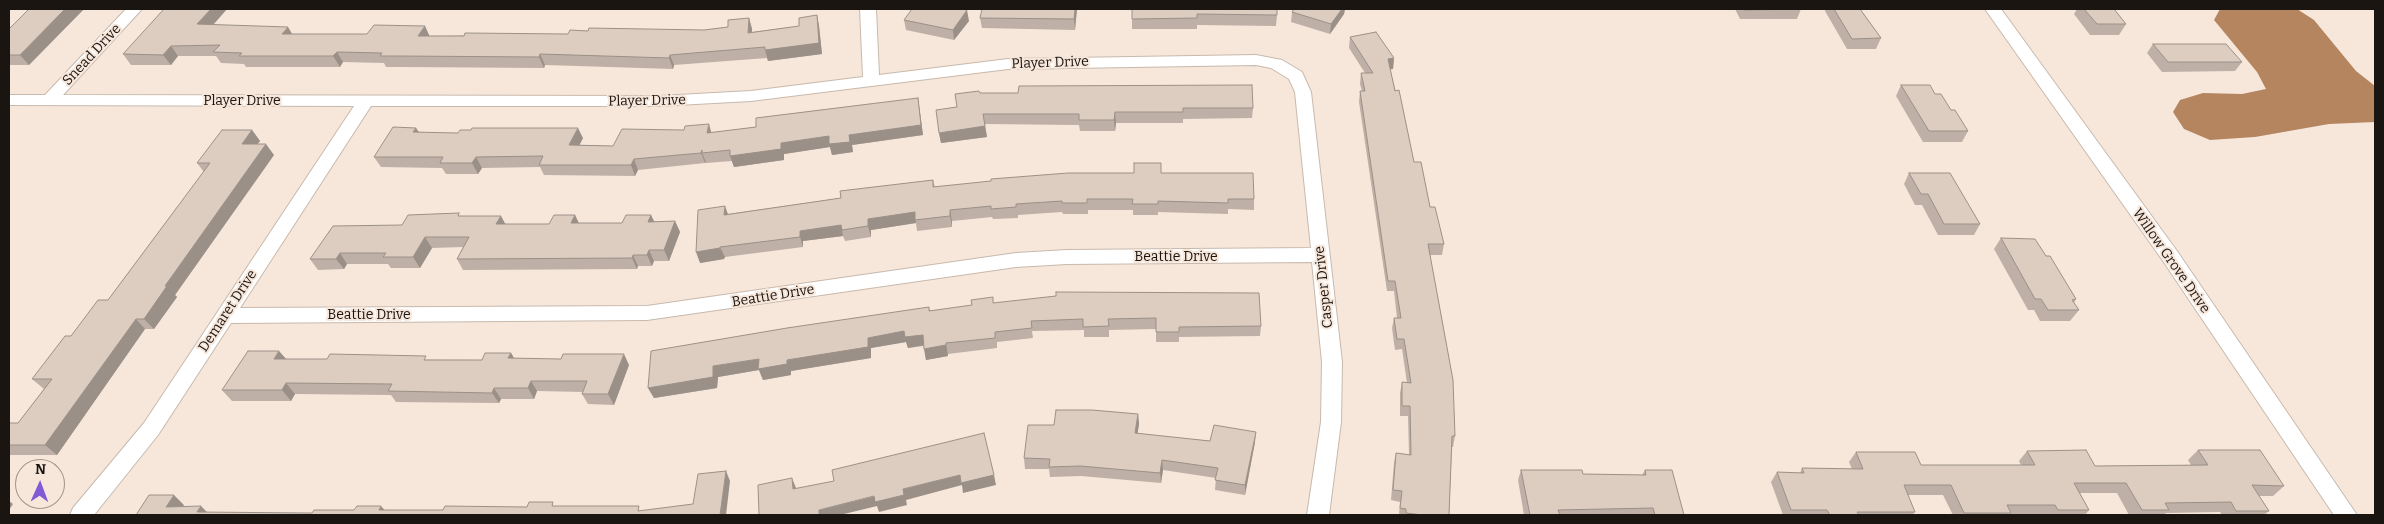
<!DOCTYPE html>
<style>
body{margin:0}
#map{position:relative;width:2384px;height:524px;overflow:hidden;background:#f7e7db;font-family:Bitter,serif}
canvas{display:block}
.frame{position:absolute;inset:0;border:10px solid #1b1511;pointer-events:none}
.north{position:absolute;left:15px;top:459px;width:50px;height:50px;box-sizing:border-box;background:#f7e7db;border:1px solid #9f938a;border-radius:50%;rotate:2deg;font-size:14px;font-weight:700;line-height:20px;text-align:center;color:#1b1511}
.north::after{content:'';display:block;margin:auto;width:18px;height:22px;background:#815bd5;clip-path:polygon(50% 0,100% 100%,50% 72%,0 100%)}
</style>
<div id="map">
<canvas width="2384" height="524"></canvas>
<div class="frame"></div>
<div class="north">N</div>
</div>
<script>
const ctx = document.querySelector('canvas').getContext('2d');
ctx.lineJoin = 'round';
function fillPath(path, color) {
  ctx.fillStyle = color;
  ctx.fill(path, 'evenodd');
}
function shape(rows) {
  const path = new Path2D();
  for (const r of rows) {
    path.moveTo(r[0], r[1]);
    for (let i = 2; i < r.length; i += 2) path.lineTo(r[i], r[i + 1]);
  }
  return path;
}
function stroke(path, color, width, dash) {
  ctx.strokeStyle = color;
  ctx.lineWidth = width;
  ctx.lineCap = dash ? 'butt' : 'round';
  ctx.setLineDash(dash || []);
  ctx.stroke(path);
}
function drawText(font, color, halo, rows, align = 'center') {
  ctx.font = font + ' Bitter,serif';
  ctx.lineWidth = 4;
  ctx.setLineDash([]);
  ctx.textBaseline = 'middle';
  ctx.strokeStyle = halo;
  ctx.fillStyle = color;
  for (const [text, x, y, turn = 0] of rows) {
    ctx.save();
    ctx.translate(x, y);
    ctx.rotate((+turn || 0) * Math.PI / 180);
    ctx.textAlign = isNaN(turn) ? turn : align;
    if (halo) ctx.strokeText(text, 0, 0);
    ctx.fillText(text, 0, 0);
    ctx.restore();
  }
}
fillPath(shape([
 [2220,9,2297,9,2314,20,2356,71,2375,86,2375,122,2329,124,2255,137,2210,140,2184,129,2173,112,2180,100,2203,93,2242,94,2266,89,2257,72,2214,20]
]), '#b5855f');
const street = shape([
 [126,9,142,9,63,95,659,96,751,91,863,77,860,9,876,9,879,75,1008,59,1256,55,1282,60,1302,72,1311,92,1342,362,1341,422,1329,515,1307,515,1321,422,1322,362,1312,262,1067,264,1016,267,647,320,231,323,158,435,94,515,70,515,73,508,144,423,354,106,9,105,9,95,45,95,126,9],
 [1256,65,1271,68,1289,79,1295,92,1311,248,1067,250,1016,253,647,306,240,308,371,106,659,106,751,101,1008,69,1256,65],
 [1985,9,2001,9,2177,251,2357,515,2334,515,2163,261,1985,9]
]);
stroke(street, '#c8b9ad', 2);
fillPath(street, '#fff');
fillPath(shape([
 [29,9,84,9,29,65,9,65,9,29],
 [227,9,213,25,292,34,430,36,568,34,704,30,728,27,749,18,752,29,752,32,799,26,817,15,819,26,822,54,768,61,767,58,674,65,673,69,545,65,544,68,404,67,386,67,384,63,343,62,340,67,246,67,244,64,221,63,216,56,178,56,171,65,131,65,123,54],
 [1077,9,1075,30,982,28,980,18],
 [1132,9,1277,15,1276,26,1197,25,1197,29,1132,29],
 [1294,9,1345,9,1344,14,1330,34,1291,22,1292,12],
 [1735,9,1801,9,1797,19,1740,19],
 [1826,9,1860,9,1881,38,1876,49,1847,49,1825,11],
 [2077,9,2114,9,2126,24,2119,35,2090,35,2074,14],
 [904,20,969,21,954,40,906,30],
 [1350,37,1394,58,1393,69,1390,69,1414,162,1444,244,1442,255,1430,255,1455,436,1453,447,1452,447,1449,515,1399,515,1400,502,1391,500,1394,463,1396,453,1409,455,1408,416,1400,416,1400,393,1402,382,1407,383,1402,349,1395,350,1392,328,1394,318,1397,318,1394,291,1387,291,1359,102,1360,91,1362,91,1360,84,1361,73,1365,73,1349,48],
 [2153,44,2242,62,2235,71,2162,72,2147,53],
 [1901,85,1935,94,1951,110,1968,131,1962,142,1923,142,1896,96],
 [980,93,1253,108,1252,118,1183,119,1183,123,1116,123,1115,131,1080,131,1079,125,985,124,987,137,941,143,939,133,957,107],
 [918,98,923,135,852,145,853,152,832,155,830,147,784,154,784,160,734,167,732,161,706,163,706,162,705,163,638,170,635,176,544,175,540,167,482,168,478,174,446,174,442,168,381,167,374,157,416,128,419,132,583,138,579,145,613,146,756,127],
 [252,130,260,141,257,144,274,155,175,295,177,297,154,329,145,329,57,455,9,455,9,423,18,423,44,389,32,379,71,336,108,300,204,172,197,163],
 [1161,173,1254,199,1254,210,1228,209,1228,214,1158,212,1158,215,1133,215,1133,210,1088,210,1088,214,1063,214,1062,212,1018,215,1018,218,993,219,992,217,952,221,952,227,917,231,916,223,871,230,871,237,845,241,843,236,803,241,803,247,725,257,724,259,700,263,728,214,841,198,933,180,935,187],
 [1909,173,1980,224,1974,235,1938,235,1922,205,1915,205,1904,184],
 [575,215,579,223,622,223,651,215,654,222,675,221,680,232,669,261,654,261,652,266,638,266,637,269,463,270,457,259,463,247,432,248,420,268,391,268,388,264,347,264,344,269,318,270,310,259,402,225,461,216,506,224,549,224],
 [2001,238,2046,256,2076,299,2074,303,2079,310,2070,321,2040,321,2034,310,2028,310,1994,249],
 [994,303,1261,326,1260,336,1179,337,1179,342,1156,342,1156,329,1109,330,1109,337,1084,337,1084,330,1032,331,1033,338,997,342,997,348,948,354,948,356,926,360,924,346,908,348,906,342,871,348,871,358,791,371,791,375,763,380,759,370,718,377,717,388,654,398,648,388,929,307,930,311],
 [511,353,514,358,629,365,614,405,588,404,582,394,583,392,537,391,534,399,501,399,499,403,396,402,391,395,295,394,291,401,232,401,222,390,286,359,482,360],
 [1138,414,1139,424,1137,434,1210,441,1255,442,1245,495,1215,490,1216,478,1163,470,1161,483,1081,476,1050,477,1049,469,1025,469,1024,458,1054,425],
 [2198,450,2284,486,2273,496,2259,496,2269,511,2264,515,2222,515,2220,512,2166,513,2164,515,2129,515,2117,493,2080,493,2089,510,2085,515,1953,515,1943,495,1908,495,1915,512,1912,515,1783,515,1771,482,1777,472,1800,473,1802,468,1852,469,1849,462,1856,452,1921,465,2021,465,2019,461,2027,451,2095,466,2191,465,2188,460],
 [1521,470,1583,474,1642,475,1645,470,1684,515,1524,515,1518,480]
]), '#beb0a6');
fillPath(shape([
 [65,9,84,9,29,65,20,55],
 [211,9,227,9,204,35,197,24],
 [1075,9,1077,9,1075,30,1074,19],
 [1342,9,1345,9,1344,14,1330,34,1331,24],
 [967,10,969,21,954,40,953,30],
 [817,15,819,26,822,54,768,61,765,50],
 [749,18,752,29,751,43,748,33],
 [425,26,430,37,418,36],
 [288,27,294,37,282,34],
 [171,46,178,56,171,65,163,55],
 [337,52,343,62,340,67,333,56],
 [540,54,545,65,544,68,539,57],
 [670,55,674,65,673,69,669,58],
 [1394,58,1393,69,1386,70,1388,59],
 [918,98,923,135,852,145,853,152,832,155,830,147,784,154,784,160,734,167,730,156,781,143,829,136,849,135],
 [1115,112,1116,123,1115,131,1114,120],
 [709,124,712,135,707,133],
 [985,126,987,137,941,143,939,133],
 [416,128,422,138,413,132],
 [578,128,583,138,574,156,569,145],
 [252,130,260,141,249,155,242,144],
 [266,144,274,155,175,295,177,297,154,329,144,319,165,286],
 [702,150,702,153,706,162,705,163,701,153],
 [476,157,482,168,478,174,472,163],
 [634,159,638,170,635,176,631,165],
 [725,206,729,217,724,215],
 [950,210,952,221,952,227,950,216],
 [915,212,916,223,871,230,871,237,868,226,868,219],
 [575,215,580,226,571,223],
 [651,215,656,225,648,222],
 [501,216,507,227,496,224],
 [675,221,680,232,669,261,664,250],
 [841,225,842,230,843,236,803,241,803,247,800,237,800,231],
 [425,237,432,248,420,268,413,257],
 [720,247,725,257,724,259,700,263,696,252],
 [649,250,654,261,652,266,647,255],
 [340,253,347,264,344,269,336,259],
 [633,255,638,266,637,269,632,258],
 [136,319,145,329,57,455,45,445],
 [904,331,923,335,925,345,908,348,906,342,871,348,871,358,791,371,791,375,763,380,759,370,718,377,717,388,654,398,648,388,713,366,759,359,787,360,868,338],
 [946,343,948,356,926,360,924,349],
 [279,351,288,361,274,359],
 [511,353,517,363,508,358],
 [624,354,629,365,614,405,608,394],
 [531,381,537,391,534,399,528,388],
 [286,383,295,394,291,401,282,390],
 [494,388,501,399,499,403,492,393],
 [1138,414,1139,424,1136,444,1135,433],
 [1256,432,1255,442,1245,495,1245,485],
 [1162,460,1163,470,1161,483,1160,473],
 [726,471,730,481,726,515,720,515],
 [960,475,994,475,996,485,963,493,962,485,906,500,907,505,879,512,877,506,840,515,819,515,819,510],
 [792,478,796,488,793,489],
 [174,495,184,505,178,515,166,507],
 [9,501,13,504,9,510],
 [201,506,210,515,197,512],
 [381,506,389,515,379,510]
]), '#9b9087');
const building = shape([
 [29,9,65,9,20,55,9,55,9,29,29,9],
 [164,9,211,9,197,24,288,27,282,34,367,34,374,25,425,26,418,36,464,36,465,33,568,34,570,30,588,31,589,28,704,30,728,27,728,20,749,18,748,33,799,26,799,18,817,15,819,43,765,50,765,47,670,55,669,58,540,54,539,57,398,56,380,56,382,53,337,52,333,56,239,56,242,53,213,52,220,45,171,46,163,55,123,54,164,9],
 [912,9,961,9,967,10,953,30,904,20,912,9],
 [982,9,1075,9,1074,19,980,18,982,9],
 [1132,9,1277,9,1277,15,1197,14,1197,18,1132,19,1132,9],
 [1294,9,1342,9,1331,24,1292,12,1294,9],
 [1743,9,1801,9,1744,10,1743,9],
 [1834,9,1860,9,1881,38,1852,39,1834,9],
 [2084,9,2114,9,2126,24,2097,24,2084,9],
 [1376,32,1394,58,1388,59,1395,91,1399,90,1414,162,1421,162,1430,207,1435,207,1444,244,1428,244,1453,380,1455,436,1452,436,1449,515,1423,515,1406,513,1406,509,1400,508,1402,491,1393,490,1396,453,1411,455,1410,406,1402,406,1402,382,1411,383,1404,339,1397,339,1394,318,1401,318,1395,281,1388,281,1360,91,1365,91,1361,73,1373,73,1350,37,1376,32],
 [2153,44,2226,44,2242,62,2168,62,2153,44],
 [1252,85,1253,108,1183,108,1183,112,1115,112,1114,120,1079,120,1079,114,983,114,985,126,939,133,936,110,957,107,955,94,979,91,980,93,1018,93,1019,86,1252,85],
 [1901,85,1930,85,1935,94,1941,94,1951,110,1955,110,1968,131,1929,131,1901,85],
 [918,98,921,125,849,135,850,142,829,144,829,136,781,143,781,149,730,156,730,150,702,153,702,150,701,153,634,159,631,165,539,165,543,156,476,157,472,163,440,163,443,157,374,157,393,127,416,128,413,132,458,133,460,130,471,130,472,128,578,128,569,145,613,146,622,129,684,130,685,126,709,124,707,133,756,127,756,118,918,98],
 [222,130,252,130,242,144,266,144,165,286,167,286,144,319,136,319,45,445,9,445,9,423,18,423,52,379,32,379,65,336,71,336,98,300,108,300,210,163,197,163,222,130],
 [1134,163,1161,163,1161,173,1253,173,1254,199,1228,199,1228,203,1158,201,1158,204,1132,204,1133,199,1087,199,1087,203,1062,203,1062,201,1016,204,1016,207,991,209,991,206,950,210,950,216,915,220,915,212,868,219,868,226,842,230,841,225,800,231,800,237,720,247,720,248,696,252,698,210,725,206,724,215,841,198,840,191,933,180,933,187,991,181,991,179,1068,173,1134,173,1134,163],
 [1909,173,1950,173,1980,224,1944,224,1928,194,1921,194,1909,173],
 [459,213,458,216,501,216,496,224,549,224,554,215,575,215,571,223,622,223,626,215,651,215,648,222,675,221,664,250,649,250,647,255,633,255,632,258,457,259,469,237,425,237,413,257,383,257,386,253,340,253,336,259,310,259,333,226,402,225,408,215,459,213],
 [2001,238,2035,239,2046,256,2050,256,2076,299,2072,300,2079,310,2048,310,2041,299,2035,299,2001,238],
 [1056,292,1259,293,1261,326,1179,327,1179,332,1156,332,1156,318,1108,319,1109,326,1083,327,1083,319,1031,321,1032,328,995,332,995,338,946,343,946,345,924,349,923,335,905,337,904,331,868,338,868,347,787,360,787,364,758,369,759,359,713,366,713,377,648,388,651,351,787,328,929,307,929,311,972,305,971,300,993,297,993,303,1056,296,1056,292],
 [248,351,279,351,274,359,327,359,330,354,426,356,424,360,482,360,485,353,511,353,508,358,561,359,563,354,624,354,608,394,582,394,587,381,531,381,528,388,494,388,492,393,388,391,392,384,286,383,282,390,222,390,248,351],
 [1056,410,1092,410,1138,414,1135,433,1210,441,1214,425,1256,432,1245,485,1215,480,1218,468,1162,460,1160,473,1080,466,1049,467,1050,459,1024,458,1028,425,1054,425,1056,410],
 [984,433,994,475,961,483,960,475,903,489,904,495,875,502,874,496,819,510,819,515,759,515,758,485,792,478,793,489,834,481,832,470,984,433],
 [2086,450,2095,466,2208,465,2198,450,2260,450,2284,486,2252,485,2269,511,2236,511,2231,502,2165,503,2169,510,2142,510,2126,483,2074,483,2089,510,2058,510,2055,505,2007,505,2011,513,1964,513,1951,485,1904,485,1915,512,1857,512,1859,515,1830,515,1827,510,1791,510,1777,472,1804,473,1802,468,1863,469,1856,452,1915,452,1921,465,2035,465,2027,451,2086,450],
 [1521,470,1582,470,1583,474,1646,475,1645,470,1672,470,1684,515,1655,515,1653,508,1558,510,1560,515,1530,515,1521,470],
 [726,471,720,515,136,515,149,495,174,495,166,507,201,506,197,512,312,513,314,510,354,510,357,506,381,506,379,510,443,510,445,506,527,507,529,502,553,502,552,506,639,506,638,511,693,504,698,474,726,471]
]);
fillPath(building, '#ddcdc1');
stroke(building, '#9b9087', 1);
drawText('14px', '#1b1511', '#f7e7db', [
 ["Snead Drive",92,55,-47],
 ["Player Drive",1050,63,-2],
 ["Player Drive",242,101],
 ["Player Drive",647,101,-1],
 ["Beattie Drive",1176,257],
 ["Willow Grove Drive",2171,261,55],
 ["Casper Drive",1324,287,-96],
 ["Beattie Drive",773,296,-9],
 ["Demaret Drive",228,311,-57],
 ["Beattie Drive",369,315]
]);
</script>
